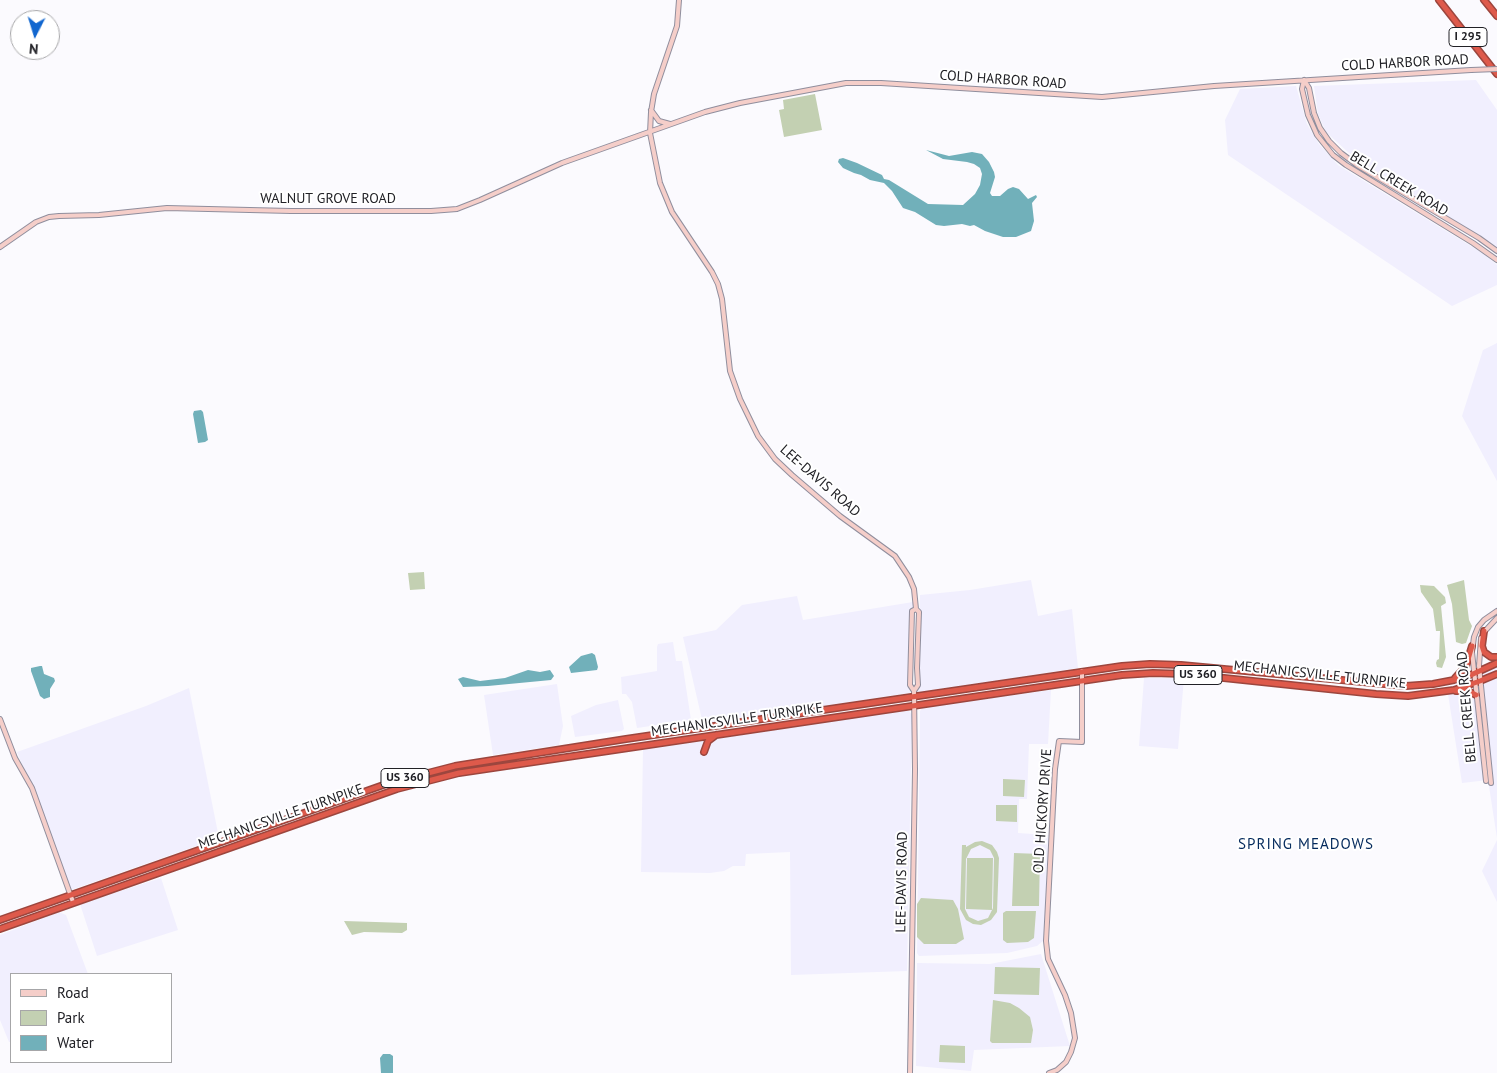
<!DOCTYPE html>
<style>
body{margin:0}
#map{position:relative;width:1497px;height:1073px;overflow:hidden;background:#fbfafe;font-family:"PT Sans",sans-serif}
canvas{display:block}
.legend{position:absolute;left:10px;top:973px;width:162px;height:90px;box-sizing:border-box;background:#fff;border:1px solid #a6a6a8;margin:0;padding:6px 9px;list-style:none;font-size:15px;color:#212126}
.legend li{display:flex;align-items:center;gap:10px;height:25px}
.legend b{width:25px;border:1px solid #a6a6a8}
.north{position:absolute;left:10px;top:10px;width:50px;height:50px;box-sizing:border-box;background:#fff;border:1px solid #a6a6a8;border-radius:50%;rotate:185deg;font-size:14px;font-weight:700;line-height:20px;text-align:center;color:#212126}
.north::after{content:'';display:block;margin:auto;width:18px;height:22px;background:#1166cf;clip-path:polygon(50% 0,100% 100%,50% 72%,0 100%)}
</style>
<div id="map">
<canvas width="1497" height="1073"></canvas>
<ul class="legend">
<li><b style="height:6px;background:#f5cec9"></b>Road</li>
<li><b style="height:14px;background:#c3d0b2"></b>Park</li>
<li><b style="height:14px;background:#71b0ba"></b>Water</li>
</ul>
<div class="north">N</div>
</div>
<script>
const ctx = document.querySelector('canvas').getContext('2d');
ctx.lineJoin = 'round';
function fillPath(path, color) {
  ctx.fillStyle = color;
  ctx.fill(path, 'evenodd');
}
function shape(rows) {
  const path = new Path2D();
  for (const r of rows) {
    path.moveTo(r[0], r[1]);
    for (let i = 2; i < r.length; i += 2) path.lineTo(r[i], r[i + 1]);
  }
  return path;
}
function stroke(path, color, width, dash) {
  ctx.strokeStyle = color;
  ctx.lineWidth = width;
  ctx.lineCap = dash ? 'butt' : 'round';
  ctx.setLineDash(dash || []);
  ctx.stroke(path);
}
function drawText(font, color, halo, rows, align = 'center') {
  ctx.font = font + ' "PT Sans",sans-serif';
  ctx.lineWidth = 4;
  ctx.setLineDash([]);
  ctx.textBaseline = 'middle';
  ctx.strokeStyle = halo;
  ctx.fillStyle = color;
  for (const [text, x, y, turn = 0] of rows) {
    ctx.save();
    ctx.translate(x, y);
    ctx.rotate((+turn || 0) * Math.PI / 180);
    ctx.textAlign = isNaN(turn) ? turn : align;
    if (halo) ctx.strokeText(text, 0, 0);
    ctx.fillText(text, 0, 0);
    ctx.restore();
  }
}
fillPath(shape([
 [1476,80,1497,110,1497,254,1349,153,1326,132,1318,114,1314,86],
 [1296,86,1307,124,1319,144,1338,165,1484,254,1497,265,1497,285,1452,306,1228,155,1225,120,1240,89],
 [1497,343,1497,481,1462,416,1483,350],
 [1031,580,1038,616,1072,609,1078,668,918,693,920,595,970,590],
 [797,596,803,620,913,602,915,618,910,660,910,693,703,724,683,637,716,630,742,605],
 [673,642,676,661,682,661,691,720,637,728,632,702,626,694,622,694,621,677,657,671,657,647,658,644],
 [1497,666,1497,838,1488,780,1462,783,1447,688],
 [1144,678,1184,678,1178,749,1139,746],
 [557,684,563,726,559,745,493,755,484,695],
 [189,688,219,838,71,890,17,752,146,706],
 [1051,690,1048,744,1029,744,1027,799,1019,799,1018,833,1048,835,1044,940,1037,946,1007,953,919,956,917,953,920,711,923,707],
 [618,700,624,729,622,731,575,737,571,716,596,705],
 [906,710,909,711,912,715,907,971,791,975,790,852,746,854,745,866,733,866,724,871,710,873,641,872,643,750],
 [1497,840,1497,902,1482,871],
 [161,878,178,930,97,956,80,904],
 [59,912,66,915,88,974,11,974,11,1042,9,1042,0,1020,0,935],
 [1041,954,1070,1046,974,1050,971,1071,916,1066,917,963,990,964]
]), '#f1effe');
fillPath(shape([
 [815,94,822,130,784,137,779,110,784,109,783,100],
 [424,572,425,589,410,590,408,573],
 [1464,580,1469,620,1472,626,1466,643,1462,644,1456,642,1452,604,1447,585],
 [1420,585,1434,586,1445,597,1446,603,1441,606,1446,657,1442,668,1437,667,1436,663,1437,660,1439,659,1440,631,1436,631,1433,609,1421,592],
 [1003,779,1025,780,1024,797,1003,796],
 [996,805,1017,805,1017,822,996,821],
 [975,842,982,841,992,845,997,852,999,858,997,912,991,920,981,925,973,924,966,920,960,909,962,845,966,845,966,847],
 [980,845,990,850,994,858,993,908,988,918,978,921,969,917,965,909,966,859,971,849],
 [1014,853,1040,854,1039,906,1012,906],
 [967,858,993,858,992,910,966,909],
 [921,898,953,900,958,909,964,939,956,944,924,944,917,937,917,904],
 [1006,911,1036,911,1034,938,1028,942,1007,943,1003,940,1003,913],
 [344,921,407,923,407,930,402,933,364,932,352,935],
 [995,967,1040,968,1039,995,994,994],
 [993,1000,1010,1003,1019,1008,1030,1017,1033,1030,1031,1043,992,1043,990,1041],
 [940,1045,965,1046,965,1063,939,1062]
]), '#c3d0b2');
fillPath(shape([
 [926,150,949,156,972,152,982,154,989,162,994,172,995,177,990,193,992,196,1000,196,1008,189,1013,187,1019,189,1028,199,1036,195,1037,197,1032,203,1034,221,1031,231,1016,237,1003,237,985,231,974,225,970,226,962,224,944,226,936,225,915,212,903,208,892,191,884,183,870,180,861,175,854,173,843,168,838,162,839,159,843,158,857,163,882,175,884,179,889,180,928,204,963,205,975,194,980,185,982,174,980,168,974,164,967,162,943,159],
 [201,410,203,412,208,440,205,442,198,443,193,414,194,411],
 [592,653,595,655,598,667,597,670,571,673,569,667,581,656],
 [40,666,42,666,44,674,54,678,55,681,50,689,50,697,44,699,40,696,31,671,31,668],
 [528,670,540,672,550,670,554,676,551,680,488,686,463,687,458,679,463,677,480,681,505,678],
 [383,1054,390,1054,393,1056,393,1073,381,1073,380,1058]
]), '#71b0ba');
const secondary = shape([
 [679,0,677,26,654,94,651,112,650,133,660,183,672,212,712,272,718,284,722,299,730,371,740,399,758,436,775,459,792,475,840,516,895,556,909,577,914,589,916,609,919,612,917,668,918,685,914,691],
 [1304,80,1302,89,1308,115,1317,135,1333,155,1346,165,1473,243,1497,260],
 [1304,80,1309,88,1314,113,1320,128,1329,141,1341,153,1357,165,1479,238,1497,251],
 [651,110,659,121,670,124],
 [0,247,36,222,49,217,59,216,99,215,167,208,291,211,431,211,457,209,480,200,562,163,705,112,740,103,846,83,881,83,1102,97,1214,86,1471,70],
 [1484,632,1497,618],
 [1481,638,1479,666,1491,783],
 [0,719,15,758,32,788,73,902],
 [1486,781,1472,652,1474,637,1478,627,1484,620,1497,611],
 [910,1073,915,770,914,691,910,685,912,611,916,609],
 [1049,1073,1057,1070,1066,1062,1071,1052,1075,1038,1071,1013,1065,995,1048,959,1046,941,1055,769,1059,741,1082,742,1082,671]
]);
const highway = shape([
 [1439,0,1497,74],
 [1484,0,1497,16],
 [1484,631,1482,646,1484,652,1491,657,1497,657],
 [1455,678,1466,666,1472,646],
 [1456,691,1468,691,1476,695],
 [704,752,708,741,716,735],
 [0,920,389,783,455,766,626,739,1122,666,1150,664,1181,665,1406,686,1433,684,1454,680,1473,674,1497,663],
 [0,929,397,789,459,773,1122,675,1153,673,1186,674,1376,694,1408,696,1454,690,1480,681,1497,674]
]);
stroke(secondary, '#908e9d', 6);
stroke(highway, '#9c463e', 8);
stroke(secondary, '#f5cec9', 4);
stroke(highway, '#de5a4b', 5);
const secondaryBridge = shape([
 [1471,70,1497,69]
]);
stroke(secondaryBridge, '#908e9d', 6, []);
stroke(secondaryBridge, '#f5cec9', 4);
for (const [x, y, w] of [
 [1468,37,38],
 [1198,675,48],
 [405,778,48]
]) {
  const box = new Path2D();
  box.roundRect(x - w / 2, y - 9.5, w, 19, 4);
  ctx.fillStyle = '#fff';
  ctx.fill(box);
  stroke(box, '#212126', 1);
}
drawText('bold 12px', '#212126', null, [
 ["I 295",1468,37],
 ["US 360",1198,675],
 ["US 360",405,778]
]);
drawText('14px', '#212126', '#fff', [
 ["COLD HARBOR ROAD",1405,63,-3],
 ["COLD HARBOR ROAD",1003,80,4],
 ["BELL CREEK ROAD",1399,184,31],
 ["WALNUT GROVE ROAD",328,199],
 ["LEE-DAVIS ROAD",820,481,41],
 ["MECHANICSVILLE TURNPIKE",1320,675,6],
 ["BELL CREEK ROAD",1467,707,-95],
 ["MECHANICSVILLE TURNPIKE",737,720,-8],
 ["OLD HICKORY DRIVE",1043,811,-86],
 ["MECHANICSVILLE TURNPIKE",281,817,-19],
 ["LEE-DAVIS ROAD",902,882,-89]
]);
ctx.letterSpacing = '1px';
drawText('15px', '#03295c', '#fff', [
 ["SPRING MEADOWS",1306,845]
]);
ctx.letterSpacing = '0px';
</script>
